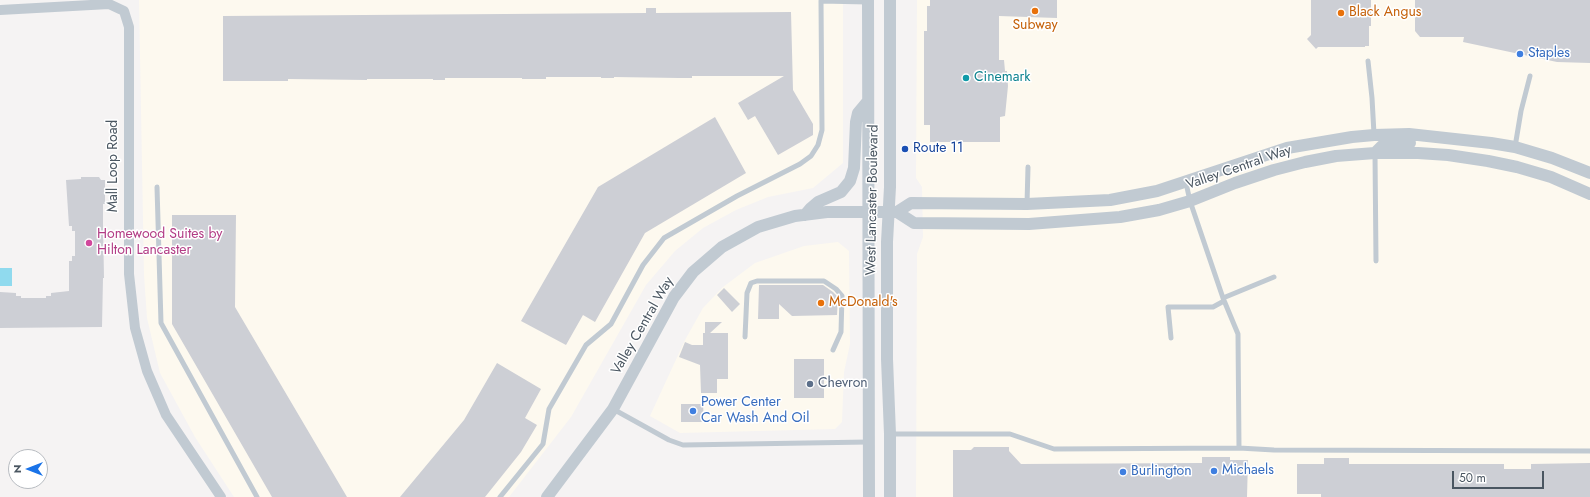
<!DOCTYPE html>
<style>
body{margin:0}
#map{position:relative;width:1590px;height:497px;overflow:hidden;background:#f5f3f3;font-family:Jost,sans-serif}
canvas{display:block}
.north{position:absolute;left:8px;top:449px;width:40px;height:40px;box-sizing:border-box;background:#fff;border:1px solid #b7bbc0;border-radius:50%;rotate:270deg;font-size:11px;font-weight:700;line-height:16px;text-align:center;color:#4a5661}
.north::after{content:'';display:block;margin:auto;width:14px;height:18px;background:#1a73e8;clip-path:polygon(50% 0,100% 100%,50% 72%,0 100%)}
.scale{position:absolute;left:1452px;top:471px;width:92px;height:18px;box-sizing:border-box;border:2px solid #4a5661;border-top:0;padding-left:5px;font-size:12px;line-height:14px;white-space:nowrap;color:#4a5661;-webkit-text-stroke:3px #fff;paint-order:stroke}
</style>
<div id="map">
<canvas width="1590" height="497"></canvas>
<div class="north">N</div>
<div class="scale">50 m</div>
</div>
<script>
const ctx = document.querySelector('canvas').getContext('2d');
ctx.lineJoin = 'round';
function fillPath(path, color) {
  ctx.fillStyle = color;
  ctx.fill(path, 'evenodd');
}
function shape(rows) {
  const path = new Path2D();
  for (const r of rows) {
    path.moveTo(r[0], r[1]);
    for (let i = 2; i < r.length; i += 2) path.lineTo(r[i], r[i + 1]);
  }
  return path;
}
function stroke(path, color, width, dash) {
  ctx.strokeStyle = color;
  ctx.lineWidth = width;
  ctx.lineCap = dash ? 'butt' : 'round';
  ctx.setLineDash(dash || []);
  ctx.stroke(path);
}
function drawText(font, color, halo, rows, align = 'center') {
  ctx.font = font + ' Jost,sans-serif';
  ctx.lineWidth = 3;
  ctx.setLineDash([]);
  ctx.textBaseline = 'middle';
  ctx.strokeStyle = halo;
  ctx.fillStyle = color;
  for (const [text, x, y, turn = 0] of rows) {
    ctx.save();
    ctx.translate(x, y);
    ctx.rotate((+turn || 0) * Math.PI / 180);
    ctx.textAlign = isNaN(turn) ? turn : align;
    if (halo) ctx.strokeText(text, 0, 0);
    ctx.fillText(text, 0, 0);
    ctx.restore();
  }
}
fillPath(shape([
 [139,0,843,0,843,163,813,188,768,197,736,210,703,228,675,251,646,285,571,417,509,497,234,497,195,437,160,373,147,318,144,275],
 [917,0,1590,0,1590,497,916,497,917,254,923,237,922,187,916,178],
 [838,242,849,251,850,344,844,372,842,422,835,429,680,433,650,416,685,340,703,308,723,287,755,263,804,246]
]), '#fdf9ef');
fillPath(shape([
 [0,268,12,268,12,286,0,286]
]), '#90daee');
fillPath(shape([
 [930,0,1057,0,1057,18,999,16,999,60,1004,60,1005,71,1007,71,1008,86,1005,116,1000,117,1000,142,930,142,930,125,924,125,924,31,927,31,927,6,930,6],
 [1311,0,1371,0,1371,26,1369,26,1369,46,1365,46,1365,47,1318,47,1316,49,1307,39,1311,35],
 [1415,0,1590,0,1590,63,1557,62,1463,42,1464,37,1420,37,1415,31],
 [646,8,656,8,656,13,791,12,793,90,813,124,813,135,778,155,755,116,748,120,738,103,784,76,692,76,692,78,679,78,614,77,614,78,601,78,601,77,546,77,546,79,522,79,522,78,445,78,445,80,433,80,433,79,367,79,367,80,288,79,288,81,223,81,223,16,646,13],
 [715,117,746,173,645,233,595,322,583,315,566,345,521,321,598,187],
 [81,177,99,177,101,180,105,180,105,204,103,204,103,224,104,278,103,278,102,327,0,328,0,292,16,293,16,296,21,296,21,298,46,298,46,296,51,296,51,293,69,291,69,261,72,261,72,256,75,256,75,231,72,231,72,226,69,226,66,180,81,179],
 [172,215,236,215,235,307,347,497,272,497,172,324],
 [759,285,823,285,833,292,838,297,837,315,792,316,779,304,779,319,758,319],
 [724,288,740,304,732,312,717,295],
 [705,322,722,322,710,333,728,333,728,379,717,379,717,393,701,393,700,365,679,357,685,342,692,345,703,345,703,333,705,333],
 [794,359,824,359,824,398,794,398],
 [497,363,541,389,525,418,537,425,521,452,485,497,400,497,464,420],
 [681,404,703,404,704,422,681,422],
 [974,447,1009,447,1009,451,1021,464,1202,463,1202,457,1230,457,1230,460,1248,460,1247,497,953,497,953,450,971,450],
 [1324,458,1349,458,1349,464,1504,464,1504,469,1531,469,1531,464,1590,463,1590,497,1321,497,1321,494,1297,494,1297,464,1324,464]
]), '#cdcfd5');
stroke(shape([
 [1368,61,1372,98,1374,134],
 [1515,147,1521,111,1530,76],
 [1375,154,1376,261],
 [1186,183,1190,201,1223,298,1238,334,1239,448],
 [157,187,161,323,257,497],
 [1027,204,1028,167],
 [1223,298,1274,277],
 [745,337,747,293,751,283,757,281,824,281,836,289,842,296,841,332,833,350],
 [1171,338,1168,307,1213,307,1224,301],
 [613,409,669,440,683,445,868,442],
 [890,434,1010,434,1054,449,1239,448,1274,450,1590,451],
 [500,497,543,444,549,409,586,345,611,324,643,265,664,238,737,196,800,164,811,156,818,145,822,130,821,1,868,2]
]), '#c1cad2', 5);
stroke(shape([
 [0,10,109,4,124,11,129,27,129,274,135,328,147,371,166,415,221,497]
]), '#c1cad2', 10);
stroke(shape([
 [868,0,869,497],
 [890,0,890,187,887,242,887,359,890,434,890,497],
 [1375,153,1382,146,1390,143,1410,143],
 [897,212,911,203,1027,204,1110,200,1157,191,1287,148,1352,137,1374,135,1409,134,1491,143,1515,147,1552,158,1590,173],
 [805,215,811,208,818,202,841,192,850,181,854,168,856,122,858,113,868,101],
 [547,497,613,409,674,297,693,272,722,247,758,227,795,216,827,212,897,212,914,223,1029,224,1120,217,1159,210,1190,201,1235,183,1274,170,1305,162,1336,156,1375,153,1418,153,1448,155,1488,161,1517,167,1551,177,1590,194]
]), '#c1cad2', 12);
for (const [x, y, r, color] of [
 [1035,11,4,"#e8710a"],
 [1341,13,4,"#e8710a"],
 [1520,54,4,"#3f7fe0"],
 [966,78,4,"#0f9aa8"],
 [905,149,4,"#1a4fb4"],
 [89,243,4,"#d1479c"],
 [821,303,4,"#e8710a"],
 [810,384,4,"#5c6f8a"],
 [693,411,4,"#3f7fe0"],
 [1214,471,4,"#3f7fe0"],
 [1123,472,4,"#3f7fe0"]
]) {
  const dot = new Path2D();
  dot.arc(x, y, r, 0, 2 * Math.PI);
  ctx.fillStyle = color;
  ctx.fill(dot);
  stroke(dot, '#fff', 1.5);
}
drawText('14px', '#c56008', '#fff', [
 ["Black Angus",1349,13],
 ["Subway",1035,26,"center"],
 ["McDonald's",829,303]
], 'left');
drawText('14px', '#366cbe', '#fff', [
 ["Staples",1528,54],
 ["Power Center",701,403],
 ["Car Wash And Oil",701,419],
 ["Michaels",1222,471],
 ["Burlington",1131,472]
], 'left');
drawText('14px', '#0d838f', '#fff', [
 ["Cinemark",974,78]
], 'left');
drawText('14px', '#164399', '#fff', [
 ["Route 11",913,149]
], 'left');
drawText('14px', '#4a5661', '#fff', [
 ["Mall Loop Road",114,166,-90],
 ["Valley Central Way",1239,168,-19],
 ["West Lancaster Boulevard",873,200,-89],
 ["Valley Central Way",643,326,-60]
]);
drawText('14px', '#b23c85', '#fff', [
 ["Homewood Suites by",97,235],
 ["Hilton Lancaster",97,251]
], 'left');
drawText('14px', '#4e5e75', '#fff', [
 ["Chevron",818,384]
], 'left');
</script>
